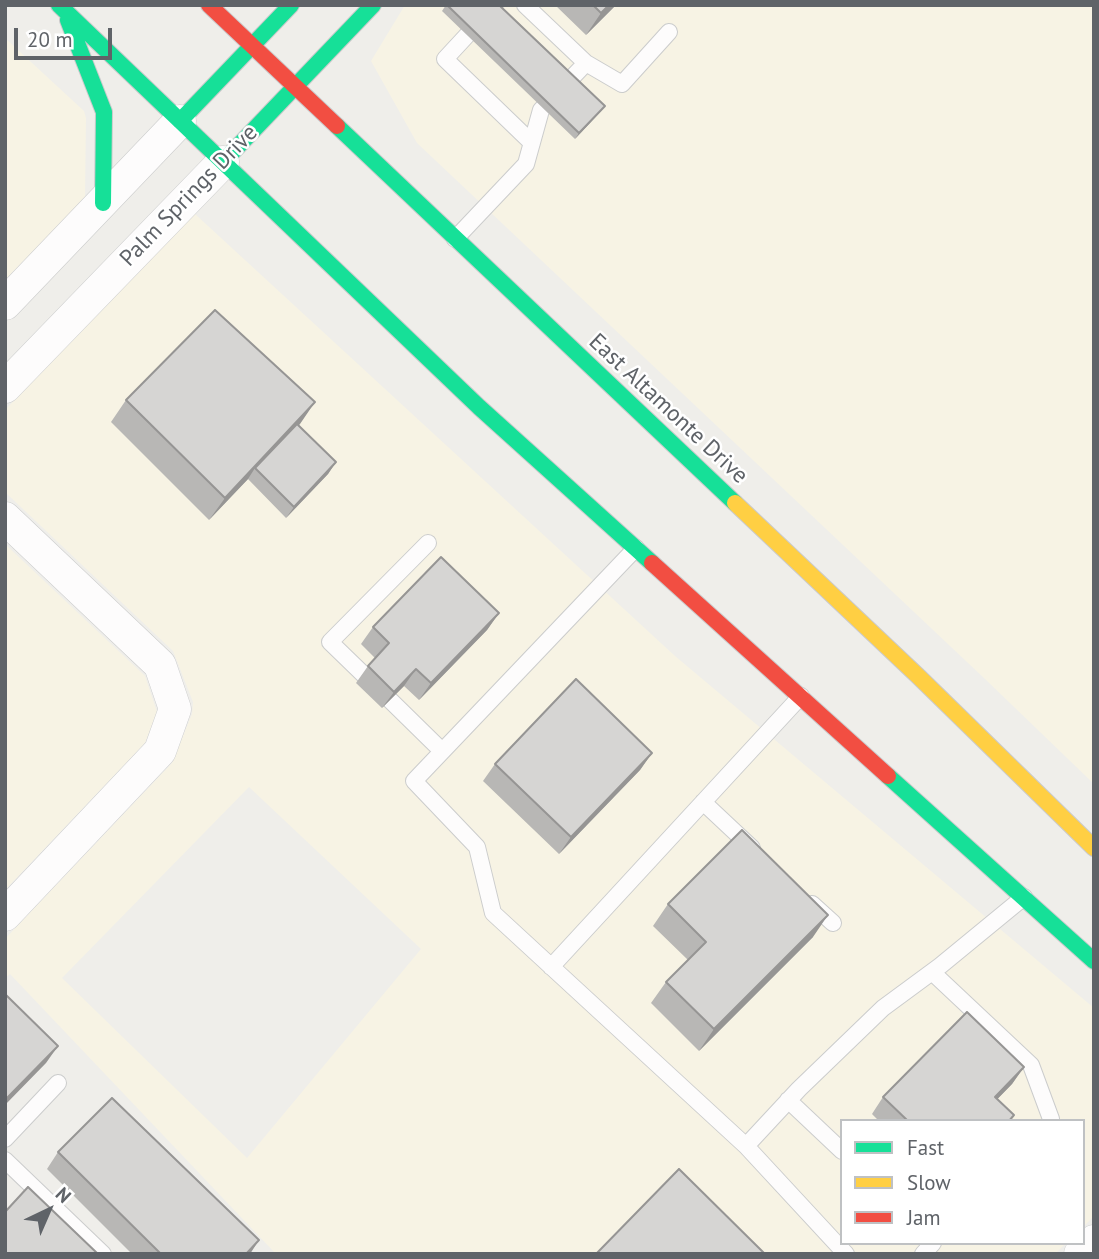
<!DOCTYPE html>
<style>
body{margin:0}
#map{position:relative;width:1099px;height:1259px;overflow:hidden;background:#efeeea;font-family:"PT Sans",sans-serif}
canvas{display:block}
.frame{position:absolute;inset:0;border:7px solid #5f6368;pointer-events:none}
.legend{position:absolute;left:840px;top:1119px;width:245px;height:126px;box-sizing:border-box;background:#fff;border:2px solid #bfc1c3;margin:0;padding:9px 12px;list-style:none;font-size:21px;color:#5f6368}
.legend li{display:flex;align-items:center;gap:14px;height:35px}
.legend b{width:35px;border:2px solid #bfc1c3}
.north{position:absolute;left:14px;top:1175px;width:70px;height:70px;-webkit-text-stroke:5px #fff;paint-order:stroke;rotate:44deg;font-size:19px;font-weight:700;line-height:28px;text-align:center;color:#5f6368}
.north::after{content:'';display:block;margin:auto;width:24px;height:32px;background:#5f6368;clip-path:polygon(50% 0,100% 100%,50% 72%,0 100%)}
.scale{position:absolute;left:14px;top:28px;width:98px;height:32px;box-sizing:border-box;border:4px solid #5f6368;border-top:0;padding-left:9px;font-size:21px;line-height:24px;white-space:nowrap;color:#5f6368;-webkit-text-stroke:5px #fff;paint-order:stroke}
</style>
<div id="map">
<canvas width="1099" height="1259"></canvas>
<div class="frame"></div>
<ul class="legend">
<li><b style="height:9px;background:#16e098"></b>Fast</li>
<li><b style="height:9px;background:#ffcf43"></b>Slow</li>
<li><b style="height:9px;background:#f24e42"></b>Jam</li>
</ul>
<div class="north">N</div>
<div class="scale">20 m</div>
</div>
<script>
const ctx = document.querySelector('canvas').getContext('2d');
ctx.lineJoin = 'round';
function fillPath(path, color) {
  ctx.fillStyle = color;
  ctx.fill(path, 'evenodd');
}
function shape(rows) {
  const path = new Path2D();
  for (const r of rows) {
    path.moveTo(r[0], r[1]);
    for (let i = 2; i < r.length; i += 2) path.lineTo(r[i], r[i + 1]);
  }
  return path;
}
function stroke(path, color, width, dash) {
  ctx.strokeStyle = color;
  ctx.lineWidth = width;
  ctx.lineCap = dash ? 'butt' : 'round';
  ctx.setLineDash(dash || []);
  ctx.stroke(path);
}
function drawText(font, color, halo, rows, align = 'center') {
  ctx.font = font + ' "PT Sans",sans-serif';
  ctx.lineWidth = 5;
  ctx.setLineDash([]);
  ctx.textBaseline = 'middle';
  ctx.strokeStyle = halo;
  ctx.fillStyle = color;
  for (const [text, x, y, turn = 0] of rows) {
    ctx.save();
    ctx.translate(x, y);
    ctx.rotate((+turn || 0) * Math.PI / 180);
    ctx.textAlign = isNaN(turn) ? turn : align;
    if (halo) ctx.strokeText(text, 0, 0);
    ctx.fillText(text, 0, 0);
    ctx.restore();
  }
}
fillPath(shape([
 [405,5,1094,5,1094,784,985,679,417,143,371,61],
 [5,38,84,111,86,118,85,198,5,280],
 [195,214,675,656,1094,1008,1094,1216,1083,1227,1083,1121,842,1121,842,1243,1066,1243,1055,1254,276,1254,10,974,5,978,5,939,172,763,192,714,193,702,173,651,5,492,5,410],
 [249,787,421,949,247,1158,62,978],
 [5,544,145,676,157,712,145,743,5,890]
]), '#f7f3e4');
const lane = shape([
 [495,5,445,59,532,143],
 [586,63,622,84,669,32],
 [455,239,526,164,541,110,586,63,525,5],
 [636,548,414,781,477,847,493,913,746,1146,846,1254],
 [364,675,330,642,428,543],
 [390,700,442,751],
 [703,802,752,848],
 [812,904,833,923],
 [551,967,801,696],
 [932,972,1031,1065,1051,1119,1050,1121],
 [788,1100,842,1151],
 [5,1139,58,1083],
 [746,1146,799,1089,883,1008,940,966,1024,897],
 [5,1160,103,1254],
 [923,1254,933,1243]
]);
const street = shape([
 [5,304,180,121],
 [5,387,223,162],
 [5,518,160,665,175,709,160,751,5,915],
 [1080,1254,1094,1241]
]);
const fast = shape([
 [59,5,479,407,652,563],
 [68,20,104,112,103,203],
 [180,121,291,5],
 [337,126,735,503],
 [223,162,373,5],
 [888,776,1094,961]
]);
const slow = shape([
 [735,503,919,677,1094,848]
]);
const jam = shape([
 [209,5,337,126],
 [652,563,888,776]
]);
stroke(lane, '#cbcccc', 18);
stroke(street, '#cbcccc', 33);
stroke(fast, '#cacacb', 18);
stroke(slow, '#cacacb', 18);
stroke(jam, '#cacacb', 18);
stroke(lane, '#fdfcfc', 16);
stroke(street, '#fdfcfc', 32);
stroke(fast, '#16e098', 16);
stroke(slow, '#ffcf43', 16);
stroke(jam, '#f24e42', 16);
fillPath(shape([
 [446,5,605,106,600,112,575,139,442,11],
 [555,5,616,5,586,35],
 [126,400,298,426,336,462,328,474,286,518,248,479,209,520,111,422],
 [499,613,487,630,419,700,404,686,382,708,356,683,368,666,375,658,361,644,373,627],
 [652,753,640,770,559,854,483,781,495,764],
 [668,904,813,937,699,1051,651,1003,666,982,688,960,653,926],
 [1024,1067,1012,1084,997,1099,1014,1115,1010,1121,879,1121,872,1114,883,1097],
 [58,1152,250,1254,132,1254,47,1169]
]), '#b8b7b5');
fillPath(shape([
 [609,5,616,5,586,35,601,13],
 [605,106,600,112,575,139,579,133],
 [315,402,300,424,257,470,255,468,248,479,209,520,225,498],
 [336,462,328,474,286,518,294,507],
 [499,613,487,630,419,700,431,683],
 [416,669,404,686,382,708,394,692],
 [652,753,640,770,559,854,571,837],
 [828,915,813,937,699,1051,714,1029],
 [58,1046,46,1063,5,1105,5,1100],
 [1024,1067,1012,1084,983,1114,995,1097],
 [259,1240,250,1254,246,1254]
]), '#969594');
const building = shape([
 [447,5,499,5,605,106,579,133,447,5],
 [593,5,609,5,601,13,593,5],
 [215,310,315,402,225,498,126,400,215,310],
 [297,424,336,462,294,507,255,468,297,424],
 [441,557,499,613,431,683,416,669,394,692,368,666,389,643,373,627,441,557],
 [576,679,652,753,571,837,495,764,576,679],
 [742,830,828,915,714,1029,666,982,706,942,668,904,742,830],
 [5,994,58,1046,5,1100,5,994],
 [967,1012,1024,1067,995,1097,1014,1115,1009,1121,908,1121,883,1097,967,1012],
 [112,1098,259,1240,246,1254,161,1254,58,1152,112,1098],
 [679,1169,765,1254,596,1254,679,1169],
 [28,1187,98,1254,5,1254,5,1212,28,1187]
]);
fillPath(building, '#d6d5d3');
stroke(building, '#969594', 2);
drawText('23px', '#5f6368', '#fff', [
 ["Palm Springs Drive",189,196,-46],
 ["East Altamonte Drive",668,409,43]
]);
</script>
